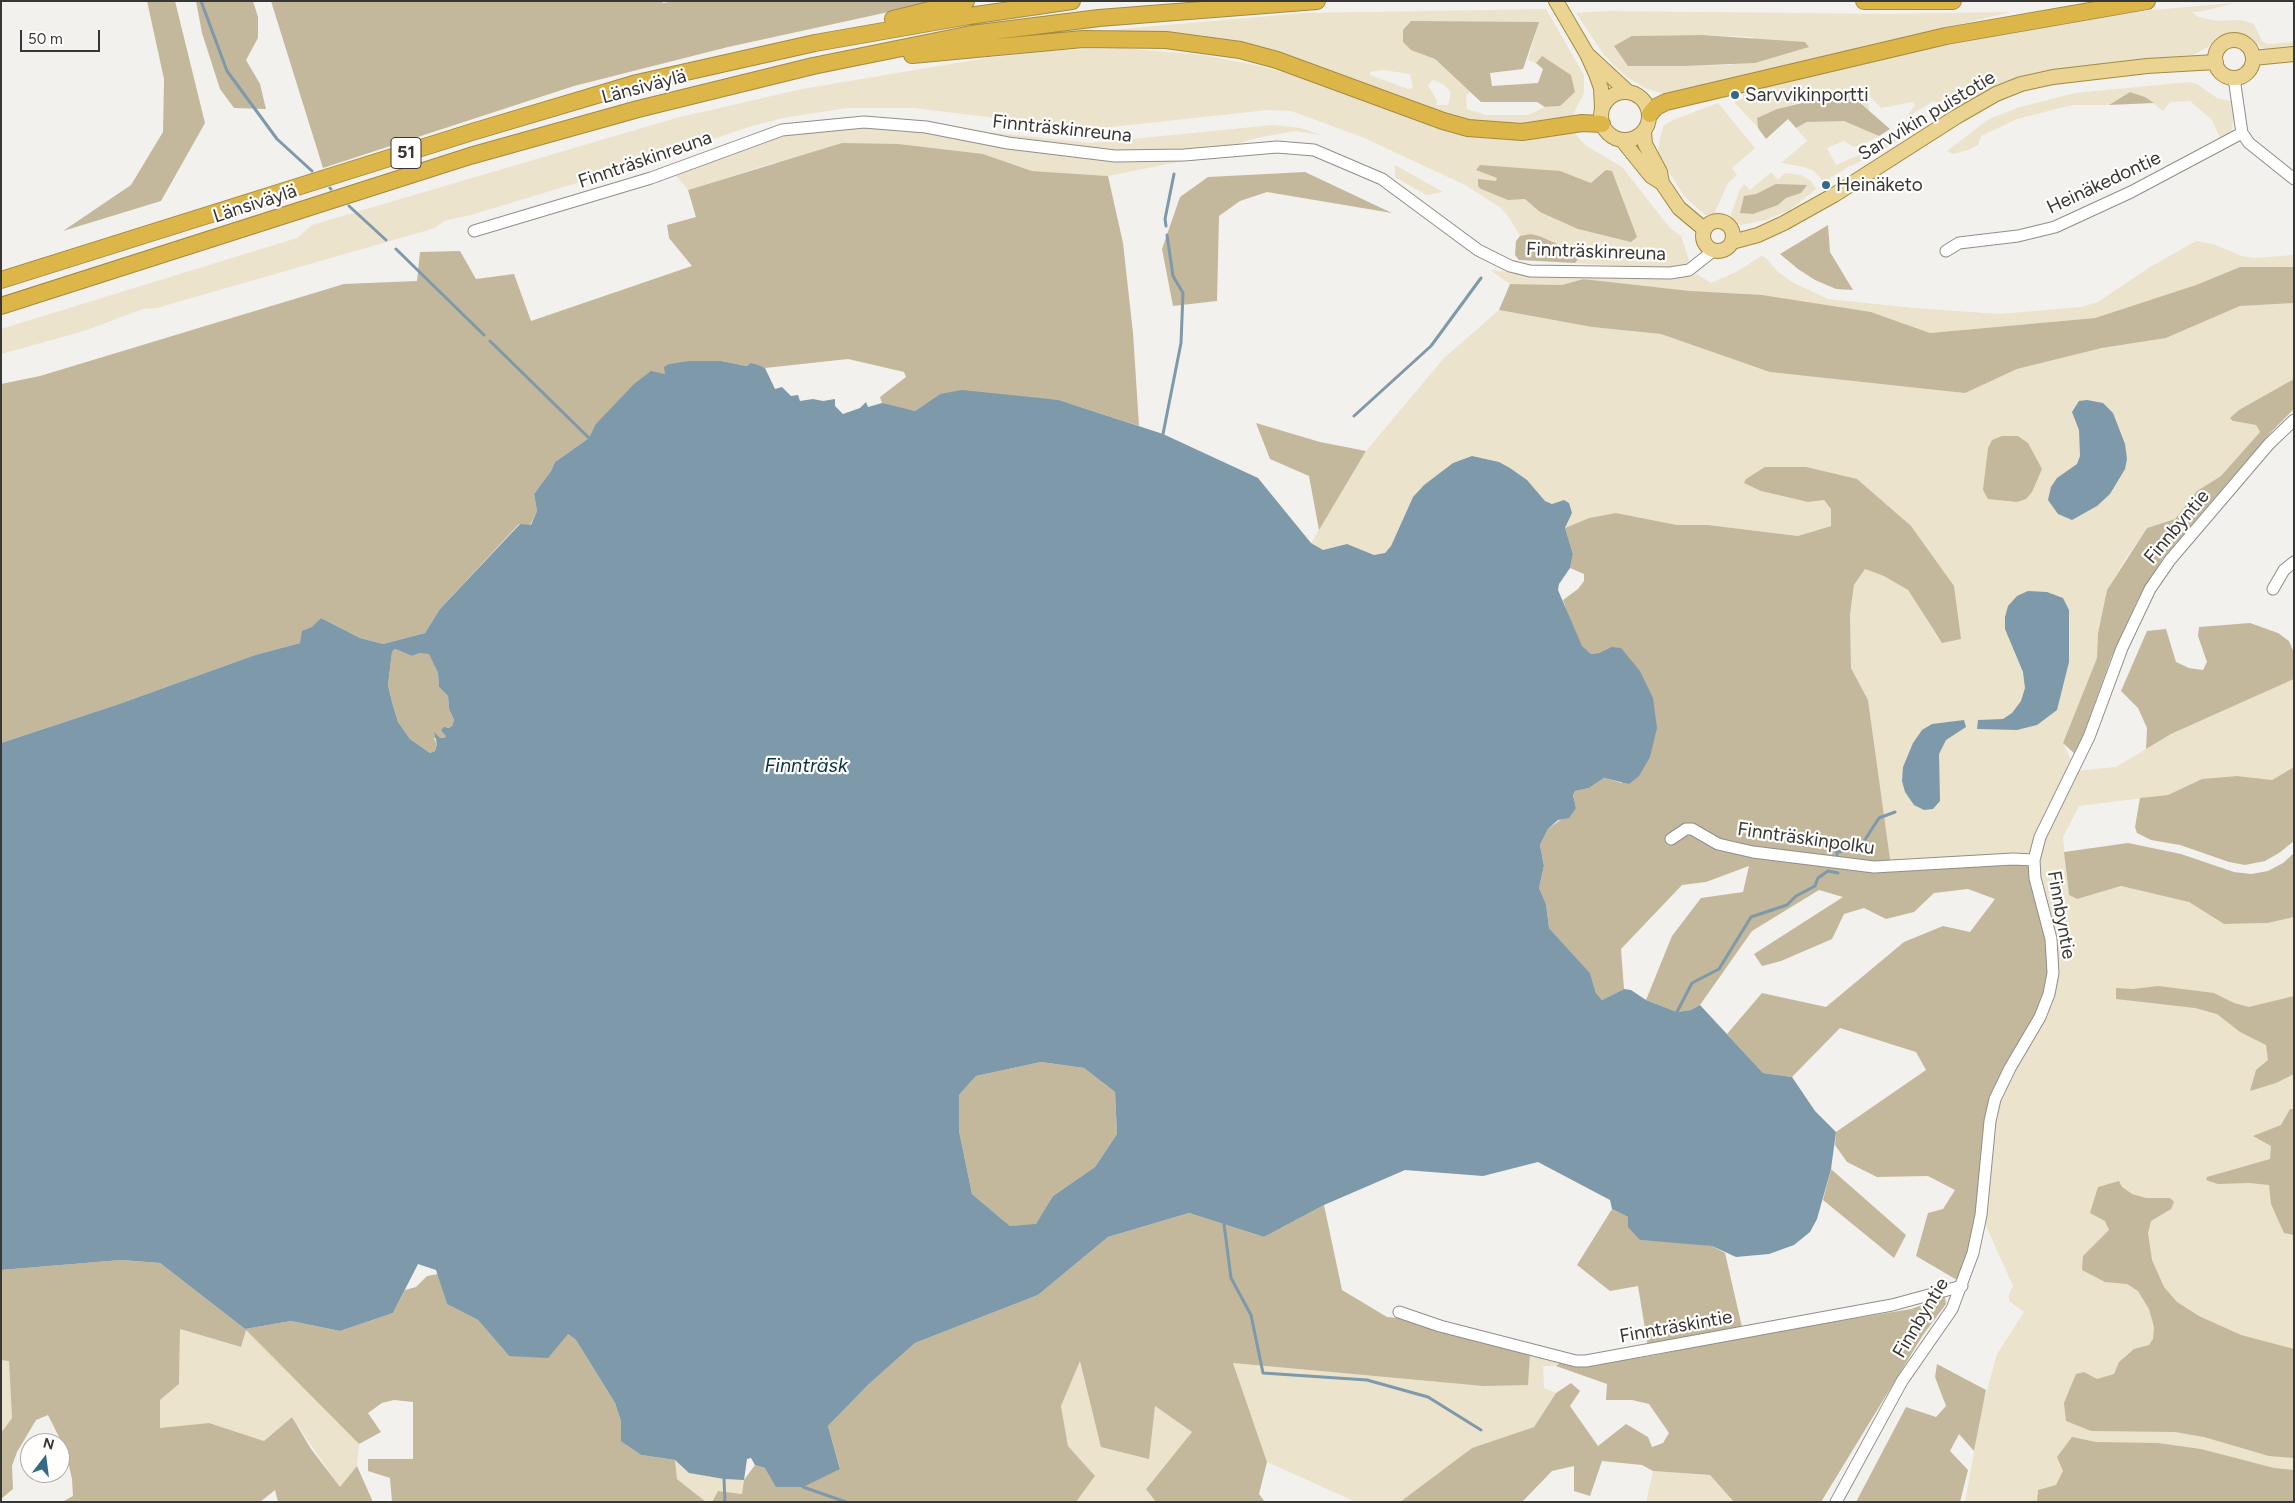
<!DOCTYPE html>
<meta charset="utf-8">
<style>
body{margin:0}
#map{position:relative;width:2295px;height:1503px;overflow:hidden;background:#f3f1ed;font-family:Figtree,sans-serif}
canvas{display:block}
.frame{position:absolute;inset:0;border:2px solid #373735;pointer-events:none}
.north{position:absolute;left:20px;top:1433px;width:50px;height:50px;box-sizing:border-box;background:#fffefd;border:1px solid #afaead;border-radius:50%;rotate:15deg;font-size:14px;font-weight:700;line-height:20px;text-align:center;color:#373735}
.north::after{content:'';display:block;margin:auto;width:18px;height:22px;background:#356a86;clip-path:polygon(50% 0,100% 100%,50% 72%,0 100%)}
.scale{position:absolute;left:20px;top:30px;width:80px;height:22px;box-sizing:border-box;border:2px solid #373735;border-top:0;padding-left:6px;font-size:15px;line-height:18px;white-space:nowrap;color:#373735;-webkit-text-stroke:4px #fffefd;paint-order:stroke}
</style>
<div id="map">
<canvas width="2295" height="1503"></canvas>
<div class="frame"></div>
<div class="north">N</div>
<div class="scale">50 m</div>
</div>
<script>
const ctx = document.querySelector('canvas').getContext('2d');
ctx.lineJoin = 'round';
function fillPath(path, color) {
  ctx.fillStyle = color;
  ctx.fill(path, 'evenodd');
}
function shape(rows) {
  const path = new Path2D();
  for (const r of rows) {
    if (r.length === 3) {
      path.moveTo(r[0] + r[2], r[1]);
      path.arc(r[0], r[1], r[2], 0, 2 * Math.PI);
      continue;
    }
    path.moveTo(r[0], r[1]);
    for (let i = 2; i < r.length; i += 2) path.lineTo(r[i], r[i + 1]);
  }
  return path;
}
function stroke(path, color, width, dash) {
  ctx.strokeStyle = color;
  ctx.lineWidth = width;
  ctx.lineCap = dash ? 'butt' : 'round';
  ctx.setLineDash(dash || []);
  ctx.stroke(path);
}
function drawText(font, color, halo, rows, align = 'center') {
  ctx.font = font + ' Figtree,sans-serif';
  ctx.lineWidth = 4.5;
  ctx.setLineDash([]);
  ctx.textBaseline = 'middle';
  ctx.strokeStyle = halo;
  ctx.fillStyle = color;
  for (const [text, x, y, turn = 0] of rows) {
    ctx.save();
    ctx.translate(x, y);
    ctx.rotate((+turn || 0) * Math.PI / 180);
    ctx.textAlign = isNaN(turn) ? turn : align;
    if (halo) ctx.strokeText(text, 0, 0);
    ctx.fillText(text, 0, 0);
    ctx.restore();
  }
}
fillPath(shape([
 [2234,3,2204,11,2192,12,2198,17,2218,21,2242,20,2254,24,2262,41,2268,44,2294,42,2294,47,2273,50,2262,48,2243,35,2224,34,2210,46,2193,55,2073,67,2044,72,1957,108,1946,107,1933,101,1905,119,1915,105,1913,102,1881,108,1871,97,1868,99,1869,111,1851,95,1809,100,1777,109,1757,118,1758,128,1734,102,1742,99,1744,93,1789,79,1969,37,2061,20,2153,10],
 [1546,9,1584,75,1584,93,1573,115,1563,119,1514,127,1478,125,1326,70,1108,33,1109,30,1304,13],
 [1538,23,1528,60,1536,63,1542,56,1560,106,1545,107,1528,115,1486,115,1467,109,1466,96,1470,92,1435,59,1403,42,1403,30],
 [1383,70,1410,74,1413,88,1408,89,1370,75,1370,72],
 [1433,80,1443,84,1451,92,1448,105,1436,105,1437,101,1428,85],
 [1607,11,1890,14,2011,12,1674,93,1660,93,1645,88,1624,75,1604,55,1576,13],
 [1702,35,1754,37,1732,65,1629,66,1632,36],
 [1121,48,1203,55,1260,66,1308,79,1434,127,1456,133,1491,139,1514,139,1574,132,1585,145,1622,167,1670,228,1681,236,1689,260,1687,264,1676,267,1655,268,1575,263,1579,258,1530,234,1520,236,1510,219,1501,208,1465,185,1362,137,1291,111,1268,110,1083,130,1070,129,1060,125,1021,123,988,117,914,108,847,108,783,118,752,126,613,172,471,215,444,221,435,228,157,308,143,309,84,331,1,354,1,329,297,238,312,225,676,118,802,89,987,58,1059,50],
 [2189,82,2197,84,2217,98,2231,101,2234,117,2231,135,2220,138,2212,120,2190,101,2170,102,2163,111,2145,97,2130,92,2109,105,2072,105,2017,119,1981,136,1978,145,1968,150,1953,154,1947,151,1989,119,2020,107,2075,93],
 [1718,103,1755,148,1732,168,1737,175,1728,183,1714,214,1705,215,1684,196,1658,154,1660,137,1664,125,1673,120],
 [905,120,987,132,1091,143,1273,125,1301,128,1321,135,1294,131,1252,139,1198,158,1108,176,1032,171,983,154,773,163,688,190,668,166,791,128],
 [1824,120,1844,121,1879,136,1859,146,1854,147,1844,141,1827,148,1836,165,1877,147,1905,129,1909,131,1879,153,1848,167,1824,182,1814,171,1804,167,1781,163,1807,141,1796,128,1807,122],
 [1395,165,1443,192,1426,195,1395,177],
 [1771,172,1778,180,1785,173,1801,175,1811,181,1816,189,1791,209,1766,220,1741,225,1733,222,1731,214,1740,189,1744,184,1750,190],
 [2196,241,2213,244,2242,256,2255,258,2294,255,2294,267,2240,267,2196,285,2095,318,1930,333,1871,312,1583,279,1562,285,1510,284,1490,270,1526,274,1653,278,1679,278,1697,274,1711,283,1738,271,1761,256,1765,257,1777,271,1792,282,1828,299,1914,308,1999,314,2081,307,2098,302,2150,267],
 [2294,303,2294,379,2233,421,2256,425,2260,432,2221,476,2197,491,2175,519,2147,528,2126,558,2107,590,2098,633,2097,658,2063,743,2075,768,2074,771,2116,767,2171,734,2294,679,2294,767,2272,780,2237,776,2202,779,2168,795,2079,806,2063,837,2069,895,2076,899,2121,886,2189,902,2224,924,2268,923,2294,917,2294,1502,1965,1502,1982,1409,1997,1354,2024,1312,2009,1301,2009,1294,2013,1286,1981,1215,1990,1121,2035,878,1891,866,1868,700,1851,668,1850,615,1854,585,1865,569,1884,576,1908,590,1941,643,1857,479,1761,491,1808,502,1824,500,1831,509,1831,526,1798,536,1708,525,1677,525,1616,513,1589,518,1565,528,1572,513,1569,503,1564,500,1552,504,1545,501,1519,474,1510,468,1499,462,1472,456,1453,463,1424,485,1413,497,1391,546,1385,553,1374,555,1347,544,1323,550,1311,543,1366,451,1444,358,1499,310,1592,327,1661,334,1717,353,1964,393,2017,369,2102,348,2166,338,2240,306],
 [180,1329,241,1347,245,1329,359,1444,357,1466,340,1488,292,1417,264,1441,209,1423,160,1429,160,1400,179,1384],
 [1530,1353,1561,1362,1556,1366,1543,1366,1544,1388,1556,1393,1534,1427,1472,1448,1400,1502,1356,1502,1267,1462,1233,1363,1483,1386],
 [1,1360,9,1360,12,1418,1,1433],
 [1080,1360,1155,1406,1192,1432,1146,1488,1156,1502,1076,1502,1095,1476,1068,1446,1061,1406],
 [675,1460,689,1473,724,1479,744,1480,742,1494,718,1491,712,1502,706,1502,677,1479],
 [1653,1471,1710,1475,1734,1502,1646,1502]
]), '#ece3cc');
fillPath(shape([
 [147,1,175,1,205,123,161,201,63,231,131,185,163,132,164,79],
 [196,1,253,1,258,17,258,38,246,60,260,84,266,109,234,108,220,89,202,33],
 [271,1,662,1,663,3,675,1,939,1,728,47,574,86,323,168],
 [1411,21,1539,22,1523,69,1490,73,1492,86,1538,83,1543,69,1536,63,1542,56,1571,75,1575,92,1560,106,1545,107,1537,102,1481,102,1435,59,1411,50,1403,42,1403,30],
 [1702,35,1805,42,1809,47,1755,63,1684,66,1628,66,1614,46,1632,36],
 [2130,92,2145,97,2154,103,2109,105],
 [1840,94,1851,95,1890,129,1879,136,1844,121,1807,122,1796,128,1788,119,1766,139,1758,128,1757,118,1777,109],
 [842,143,898,144,983,154,1032,171,1108,176,1123,243,1133,333,1139,426,1059,400,940,394,915,411,893,407,882,403,880,397,906,377,904,372,848,359,765,368,761,366,748,366,721,361,669,364,666,374,595,425,589,438,555,462,551,471,534,494,537,511,530,526,519,524,440,609,425,633,383,644,360,638,321,618,300,643,255,655,119,704,1,743,1,384,40,376,344,284,417,281,420,252,460,251,476,279,514,274,531,321,692,266,669,238,667,225,696,217,688,190],
 [1480,165,1560,171,1591,183,1606,170,1612,171,1637,237,1631,242,1578,229,1540,212,1525,199,1508,200,1481,189,1478,186,1478,179,1496,181,1497,178,1476,170],
 [1305,172,1392,213,1267,192,1240,201,1219,216,1217,301,1173,306,1162,249,1180,197,1208,177],
 [1776,184,1807,185,1801,193,1786,198,1778,205,1753,214,1740,213,1744,196,1756,194],
 [1828,225,1830,252,1853,290,1836,289,1815,280,1798,269,1780,254],
 [1530,234,1539,236,1578,253,1579,258,1575,263,1519,260,1515,255,1516,241,1520,236],
 [2240,267,2294,267,2294,303,2240,306,2166,338,2102,348,2017,369,1965,393,1770,372,1661,334,1592,327,1499,310,1510,284,1562,285,1583,279,1690,291,1762,295,1871,312,1930,333,2095,318,2196,285],
 [2294,379,2294,409,2272,431,2163,558,2137,601,2111,658,2076,755,2063,743,2097,658,2098,633,2107,590,2147,528,2175,519,2197,491,2221,476,2260,432,2256,425,2233,421,2230,418,2239,410],
 [1256,423,1320,442,1366,451,1319,530,1309,476,1270,459],
 [2002,436,2018,436,2028,443,2042,469,2032,492,2026,499,2017,502,1988,499,1983,490,1988,448,1992,440],
 [1765,467,1806,467,1857,479,1911,526,1954,586,1961,639,1942,643,1908,590,1884,576,1865,569,1854,585,1850,615,1851,668,1868,700,1891,866,2034,860,2051,939,2049,994,1995,1099,1981,1215,1957,1280,1916,1256,1928,1213,1943,1209,1955,1190,1928,1176,1877,1177,1847,1162,1835,1145,1836,1132,1926,1070,1916,1052,1840,1028,1792,1077,1763,1073,1727,1034,1762,993,1826,1007,1904,942,1943,926,1970,932,1995,899,1968,889,1934,893,1914,912,1886,919,1864,908,1844,914,1832,939,1781,961,1762,966,1754,954,1843,897,1819,890,1752,931,1700,1005,1691,1010,1677,1012,1646,1000,1672,936,1701,898,1743,892,1749,866,1706,882,1682,885,1621,949,1624,989,1602,1000,1596,993,1590,973,1549,928,1546,904,1539,888,1544,866,1540,845,1548,829,1576,808,1573,795,1575,791,1589,788,1604,778,1622,783,1611,647,1599,653,1591,654,1581,646,1575,634,1563,600,1578,589,1584,581,1584,574,1570,568,1573,554,1565,528,1589,518,1616,513,1677,525,1708,525,1798,536,1831,526,1831,509,1824,500,1808,502,1761,491,1744,483,1746,479],
 [2250,623,2278,633,2289,641,2294,653,2294,679,2171,734,2146,749,2147,728,2138,708,2121,691,2147,631,2166,629,2176,662,2189,668,2203,670,2207,662,2198,636,2199,627],
 [395,649,412,656,420,653,429,653,438,673,439,687,448,696,449,709,454,720,452,726,442,730,447,736,445,739,434,738,437,744,435,751,430,753,410,739,398,722,392,702,388,685,392,652],
 [2294,767,2294,841,2279,853,2265,861,2245,865,2229,862,2180,845,2151,840,2137,833,2135,827,2140,798,2168,795,2202,779,2237,776,2272,780],
 [2128,843,2181,854,2234,872,2251,874,2268,871,2283,863,2294,853,2294,917,2268,923,2224,924,2189,902,2121,886,2077,899,2069,895,2064,852],
 [2158,986,2214,993,2234,1003,2249,1007,2294,996,2294,1074,2276,1083,2250,1091,2256,1070,2268,1060,2266,1045,2240,1032,2217,1014,2195,1008,2116,999,2116,988,2133,989],
 [1041,1062,1084,1068,1115,1092,1117,1134,1095,1167,1053,1196,1036,1225,1010,1226,972,1194,959,1131,959,1095,976,1076],
 [2290,1109,2294,1109,2294,1235,2284,1233,2271,1204,2269,1185,2249,1183,2218,1184,2206,1180,2207,1177,2270,1159,2271,1146,2253,1136,2281,1125],
 [1831,1169,1906,1235,1894,1258,1823,1200],
 [2119,1181,2122,1187,2132,1194,2146,1198,2170,1198,2174,1202,2171,1209,2151,1221,2148,1233,2152,1260,2164,1287,2177,1302,2199,1316,2241,1335,2294,1349,2294,1458,2269,1456,2204,1437,2175,1432,2091,1431,2066,1421,2064,1403,2076,1374,2084,1372,2097,1379,2114,1374,2119,1362,2134,1349,2149,1345,2153,1339,2154,1327,2149,1309,2138,1291,2127,1284,2105,1282,2082,1270,2083,1256,2109,1230,2105,1221,2090,1213,2098,1187],
 [1324,1205,1342,1290,1387,1317,1399,1318,1530,1353,1528,1385,1483,1386,1233,1363,1267,1462,1259,1494,1265,1502,1156,1502,1146,1489,1192,1432,1155,1406,1149,1459,1101,1447,1080,1361,1061,1406,1068,1446,1095,1476,1076,1502,712,1502,718,1491,742,1494,744,1480,755,1465,765,1468,840,1468,828,1426,868,1385,915,1343,1038,1295,1108,1237,1189,1213,1264,1237],
 [1612,1209,1628,1217,1640,1240,1690,1243,1712,1246,1725,1253,1742,1327,1648,1347,1638,1286,1610,1291,1577,1265],
 [121,1260,160,1263,245,1329,291,1321,340,1331,393,1313,405,1290,416,1287,427,1276,438,1274,447,1304,478,1320,509,1356,568,1334,576,1340,615,1403,621,1421,622,1441,641,1455,675,1460,677,1479,706,1502,392,1502,390,1478,368,1471,368,1459,413,1459,413,1402,394,1400,382,1403,368,1413,381,1432,359,1444,246,1330,241,1347,180,1329,179,1384,160,1400,160,1428,209,1423,264,1441,292,1417,311,1449,340,1487,357,1466,373,1502,278,1502,275,1490,260,1502,62,1502,73,1496,72,1479,65,1449,48,1415,36,1420,17,1452,12,1466,13,1489,1,1499,1,1433,12,1418,9,1361,1,1360,1,1270],
 [1945,1297,1946,1304,1923,1335,1821,1502,1734,1502,1710,1475,1653,1471,1642,1465,1602,1461,1590,1496,1574,1491,1574,1466,1552,1471,1522,1502,1400,1502,1472,1448,1534,1427,1556,1393,1571,1383,1580,1391,1570,1406,1598,1446,1626,1424,1648,1437,1652,1447,1663,1443,1669,1433,1649,1404,1632,1400,1606,1400,1607,1384,1556,1366,1561,1362,1585,1366,1651,1356,1743,1337,1911,1309],
 [1937,1364,1986,1390,1974,1451,1959,1434,1950,1451,1968,1470,1960,1502,1856,1502,1906,1407,1936,1417,1946,1406,1935,1377],
 [2072,1437,2096,1442,2158,1443,2201,1449,2274,1468,2294,1470,2294,1502,2037,1502,2038,1490,2056,1485,2063,1471,2057,1457]
]), '#c3b89c');
fillPath(shape([
 [689,361,721,361,747,366,751,363,761,366,765,368,775,389,782,387,791,396,798,395,800,401,813,399,823,401,835,399,835,406,843,414,860,408,866,402,868,407,882,403,915,411,940,394,962,390,1059,400,1163,434,1258,478,1311,543,1323,550,1347,544,1374,555,1385,553,1391,546,1413,497,1424,485,1453,463,1472,456,1499,462,1510,468,1527,480,1545,501,1552,504,1564,500,1569,503,1572,513,1565,528,1573,554,1570,568,1559,584,1558,590,1582,646,1591,654,1599,653,1611,647,1621,648,1640,671,1653,698,1657,728,1650,757,1639,776,1629,784,1604,778,1589,788,1575,791,1573,795,1576,808,1569,818,1558,820,1548,829,1540,845,1544,866,1539,888,1546,904,1549,928,1590,973,1596,993,1602,1000,1624,989,1631,990,1646,1000,1677,1012,1691,1010,1700,1005,1763,1073,1792,1077,1815,1111,1836,1132,1831,1169,1817,1219,1810,1232,1794,1245,1769,1254,1736,1257,1712,1246,1640,1240,1628,1227,1628,1217,1612,1209,1610,1200,1538,1162,1483,1176,1405,1170,1324,1205,1264,1237,1189,1213,1108,1237,1038,1295,915,1343,868,1385,828,1426,840,1469,803,1487,776,1487,765,1468,755,1465,751,1458,747,1459,744,1480,724,1479,689,1473,675,1460,641,1455,621,1441,621,1421,615,1403,576,1340,568,1334,548,1358,509,1356,478,1320,447,1304,436,1270,418,1264,393,1313,340,1331,291,1321,245,1329,160,1263,121,1260,1,1270,1,743,119,704,255,655,300,643,302,631,312,627,321,618,360,638,383,644,425,633,440,609,520,524,531,525,537,511,534,494,551,471,555,462,589,438,595,425,634,384,651,371,665,374,664,367,669,364],
 [395,649,412,656,420,653,429,654,438,673,439,687,448,696,449,709,454,720,452,726,448,728,444,727,441,730,446,736,445,738,440,738,434,732,437,744,435,751,430,753,410,739,398,722,392,702,388,685,392,652],
 [1041,1062,1084,1068,1115,1092,1117,1134,1095,1167,1053,1196,1036,1224,1010,1226,972,1194,959,1131,959,1095,976,1076],
 [2087,400,2103,403,2113,413,2125,444,2127,459,2125,469,2110,494,2097,506,2072,520,2058,514,2048,500,2051,487,2057,478,2077,464,2080,456,2079,430,2072,412,2079,401],
 [2028,591,2047,592,2063,598,2069,610,2069,662,2057,710,2037,725,2017,730,1977,729,1978,720,2003,719,2012,713,2021,701,2025,688,2023,672,2005,629,2005,617,2008,606,2017,596],
 [1964,720,1966,727,1946,740,1939,754,1940,801,1933,809,1924,810,1914,805,1905,792,1902,781,1903,767,1913,743,1922,730,1932,724]
]), '#7d99aa');
stroke(shape([
 [201,1,227,71,277,139,312,171],
 [330,188,331,189],
 [349,206,386,240],
 [1166,226,1165,219,1174,174],
 [396,249,484,335],
 [490,341,589,438],
 [1354,416,1431,346,1481,278],
 [1163,434,1181,343,1183,293,1173,276,1167,235],
 [1837,855,1837,852,1859,849,1879,818,1895,812],
 [1677,1012,1692,983,1719,969,1751,917,1787,905,1796,896,1815,886,1818,878,1828,871,1838,873],
 [1224,1224,1231,1278,1251,1315,1263,1373,1367,1380,1428,1397,1481,1430],
 [724,1479,725,1502],
 [803,1487,846,1502]
]), '#7d99aa', 3);
const minor = shape([
 [2234,78,2242,133,2249,143,2294,179],
 [474,231,651,178,782,130,864,122,926,127,1008,143,1115,156,1184,155,1277,147,1314,150,1382,179,1478,250,1510,266,1530,271,1670,273,1689,270,1713,251],
 [1946,251,1959,243,2018,236,2055,227,2131,192,2242,133],
 [2273,589,2284,570,2294,562],
 [1671,839,1686,829,1692,829,1718,844,1753,852,1874,867,2013,859,2034,860],
 [1399,1312,1440,1326,1576,1361,1586,1361,1892,1305,1962,1286],
 [1836,1502,1902,1381,1952,1309,1973,1253,1981,1215,1990,1121,1995,1099,2010,1068,2040,1017,2049,994,2053,973,2051,939,2035,878,2034,860,2040,837,2089,737,2122,648,2150,589,2170,560,2269,444,2294,420]
]);
const major = shape([
 [1556,1,1587,54,1596,74,1601,88,1602,108],
 [2234,59,19],
 [1589,56,1628,92],
 [2253,58,2294,54],
 [1625,116,24],
 [1644,132,1645,144,1660,172,1662,183,1679,208,1704,229],
 [1622,140,1651,176,1662,183],
 [1718,236,15],
 [1732,242,1758,235,1784,223,1834,195,1956,117,1996,94,2021,84,2053,77,2147,66,2216,62]
]);
const highway = shape([
 [1864,1,1953,1],
 [893,19,966,1],
 [912,55,1083,39,1166,40,1240,50,1277,60,1443,121,1468,128,1522,132,1582,123,1602,124],
 [1650,114,1656,107,1666,102,1946,36,2147,1],
 [1,280,472,132,637,83,815,43,969,16,1072,1],
 [1,306,470,156,638,109,813,66,971,34,1099,18,1317,1]
]);
stroke(minor, '#8f8e8a', 13);
stroke(major, '#a38a42', 16);
stroke(highway, '#a38a42', 18);
stroke(minor, '#fff', 11);
stroke(major, '#ebd392', 14);
stroke(highway, '#ddb649', 16);
for (const [x, y, r, color] of [
 [1735,95,5,"#356a86"],
 [1826,185,5,"#356a86"]
]) {
  const dot = new Path2D();
  dot.arc(x, y, r, 0, 2 * Math.PI);
  ctx.fillStyle = color;
  ctx.fill(dot);
  stroke(dot, '#fffefd', 2);
}
for (const [x, y, w] of [
 [406,153,30]
]) {
  const box = new Path2D();
  box.roundRect(x - w / 2, y - 15.5, w, 31, 4);
  ctx.fillStyle = '#fffefd';
  ctx.fill(box);
  stroke(box, '#373735', 1);
}
drawText('bold 18px', '#373735', null, [
 ["51",406,153]
]);
drawText('19px', '#373735', '#fffefd', [
 ["Länsiväylä",644,87,-15],
 ["Sarvvikin puistotie",1927,116,-31],
 ["Finnträskinreuna",1062,129,6],
 ["Finnträskinreuna",645,160,-19],
 ["Heinäkedontie",2104,183,-25],
 ["Länsiväylä",255,204,-18],
 ["Finnträskinreuna",1596,252,2],
 ["Finnbyntie",2177,527,-50],
 ["Finnträskinpolku",1806,839,8],
 ["Finnbyntie",2061,915,80],
 ["Finnbyntie",1921,1318,-59],
 ["Finnträskintie",1676,1327,-10]
]);
drawText('19px', '#373735', '#fffefd', [
 ["Sarvvikinportti",1745,95],
 ["Heinäketo",1836,185]
], 'left');
drawText('italic 20px', '#073144', '#fffefd', [
 ["Finnträsk",806,766]
]);
</script>
